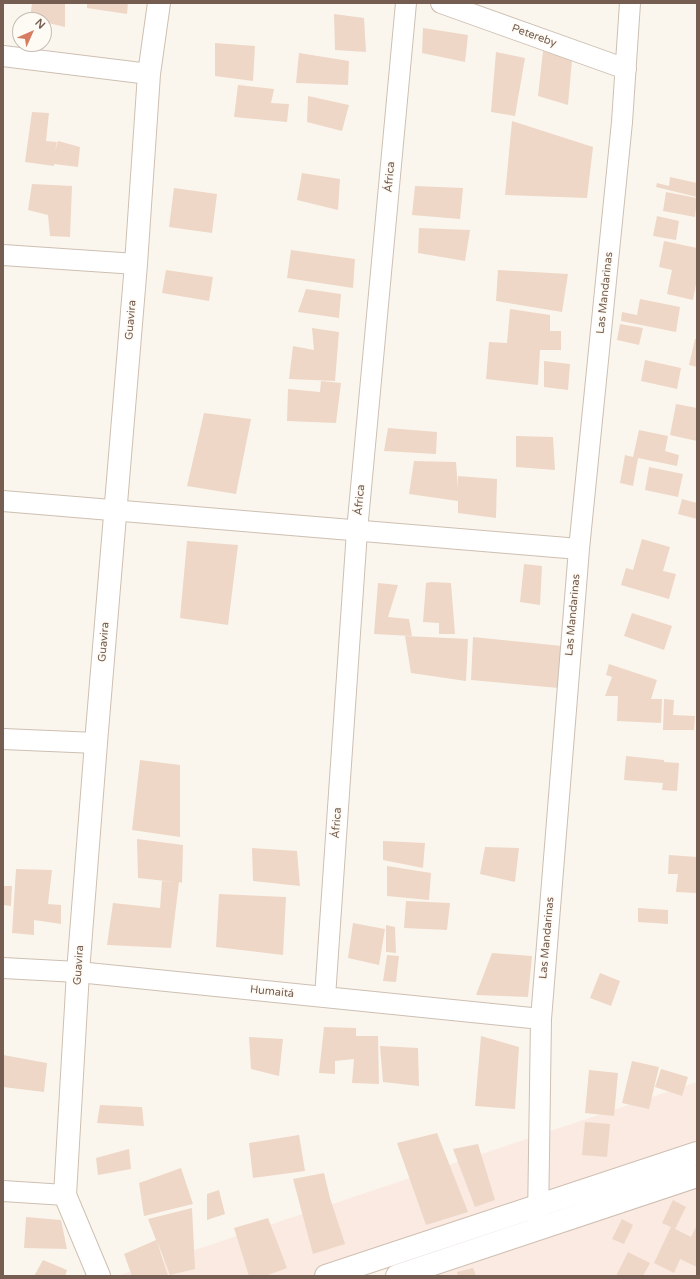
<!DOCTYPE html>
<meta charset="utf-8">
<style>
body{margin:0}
#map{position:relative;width:700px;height:1279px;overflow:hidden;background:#fbf6ed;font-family:"Varela Round",sans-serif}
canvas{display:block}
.frame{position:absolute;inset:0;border:4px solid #755e51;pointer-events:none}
.north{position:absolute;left:12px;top:12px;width:40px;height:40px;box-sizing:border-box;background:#fefaf4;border:1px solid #c7bcb3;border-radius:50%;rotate:45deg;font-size:11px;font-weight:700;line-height:16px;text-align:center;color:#755e51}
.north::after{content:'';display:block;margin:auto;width:14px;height:18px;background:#d77c60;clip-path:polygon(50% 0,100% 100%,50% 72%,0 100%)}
</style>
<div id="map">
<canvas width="700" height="1279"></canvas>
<div class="frame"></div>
<div class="north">N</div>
</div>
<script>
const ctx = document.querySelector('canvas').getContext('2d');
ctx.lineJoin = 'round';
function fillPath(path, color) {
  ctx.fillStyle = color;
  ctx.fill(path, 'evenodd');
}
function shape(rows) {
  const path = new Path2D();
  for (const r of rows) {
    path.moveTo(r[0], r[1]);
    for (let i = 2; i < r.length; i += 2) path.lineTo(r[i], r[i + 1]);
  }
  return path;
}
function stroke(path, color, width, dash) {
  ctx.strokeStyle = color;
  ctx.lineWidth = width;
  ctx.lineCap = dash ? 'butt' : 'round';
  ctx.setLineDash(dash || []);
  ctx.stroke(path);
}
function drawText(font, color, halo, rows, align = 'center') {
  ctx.font = font + ' "Varela Round",sans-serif';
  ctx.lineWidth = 3;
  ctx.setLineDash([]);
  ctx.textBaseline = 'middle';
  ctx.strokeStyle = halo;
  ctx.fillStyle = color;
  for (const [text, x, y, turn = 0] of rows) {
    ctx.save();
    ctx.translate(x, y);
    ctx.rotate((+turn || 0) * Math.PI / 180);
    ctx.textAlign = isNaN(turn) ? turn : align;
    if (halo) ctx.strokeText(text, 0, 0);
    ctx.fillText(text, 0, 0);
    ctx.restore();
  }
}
fillPath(shape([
 [697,1082,697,1150,312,1276,117,1276],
 [697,1181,697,1276,405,1276]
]), '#faeae2');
fillPath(shape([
 [32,3,65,3,65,27,44,22,44,20,30,19],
 [87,3,128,3,127,14,87,8],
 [334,14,364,18,366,52,335,50],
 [423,28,468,35,465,62,422,53],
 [215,43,255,46,253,81,215,76],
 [543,51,572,60,568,105,538,96],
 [496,52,525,58,515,116,491,112],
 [299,53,349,61,348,85,296,83],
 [238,85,274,89,271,103,289,104,287,122,234,117],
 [308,96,349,105,342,131,307,122],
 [32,112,49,113,46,141,57,142,55,152,58,141,80,147,78,167,54,164,54,166,25,162],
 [512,121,593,147,587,198,505,195],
 [302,173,340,179,338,210,297,200],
 [670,177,697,183,697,197,656,187,657,183,669,186],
 [32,184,72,186,70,237,50,236,48,215,28,210],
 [415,186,463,188,460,219,412,215],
 [174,188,217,194,212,233,169,227],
 [666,192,697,198,695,217,663,211],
 [657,216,679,221,676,240,653,236],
 [419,228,470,230,465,261,418,253],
 [664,241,697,248,697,279,693,300,667,294,672,270,659,267],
 [291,250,355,259,353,288,287,278],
 [166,270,213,277,209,301,162,293],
 [498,270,568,274,562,312,496,301],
 [306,289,341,294,339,318,298,312],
 [640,299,680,307,676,332,621,321,622,312,637,315],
 [510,309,550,315,550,331,561,331,561,350,540,350,538,385,486,379,489,342,507,343],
 [620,324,643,328,639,345,617,340],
 [312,328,339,332,335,381,289,379,293,346,314,350],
 [695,339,697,339,697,367,689,365],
 [645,360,681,368,677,389,641,381],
 [544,361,570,364,568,390,544,387],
 [321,381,341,383,336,423,287,421,288,389,320,392],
 [676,404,697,408,697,441,670,435],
 [204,413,251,419,236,494,187,486],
 [388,428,437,432,436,454,384,451],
 [639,430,668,436,665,451,679,455,677,466,638,458,633,486,620,483,625,455,633,457],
 [516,436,553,437,555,470,516,467],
 [414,461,456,462,458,489,458,476,497,479,496,518,458,513,458,501,409,494],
 [649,467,683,474,678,497,645,490],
 [682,499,697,503,697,519,678,514],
 [642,539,670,547,663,571,676,574,669,599,621,585,626,568,633,570],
 [187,541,238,545,228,625,180,618],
 [524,564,542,566,540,605,520,602],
 [431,582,451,583,455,634,439,634,439,623,423,622,426,583],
 [378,583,398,585,388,617,409,619,412,636,374,634],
 [632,613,672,626,664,650,624,636],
 [405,636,468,639,466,681,411,673],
 [473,637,562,646,558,688,471,680],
 [609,664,657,680,651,699,662,699,661,723,617,721,618,696,605,696,612,677,606,675],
 [664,699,674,700,673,715,695,716,694,730,663,730],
 [626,756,664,760,664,762,679,763,677,791,662,790,663,783,624,780],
 [140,760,180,765,180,837,132,830],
 [137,839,183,845,182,883,179,882,171,948,107,945,113,903,160,908,162,881,175,882,138,878],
 [383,841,425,843,423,868,383,860],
 [485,847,519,848,515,882,480,874],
 [252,848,297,851,300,886,253,881],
 [669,855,697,857,697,893,676,892,678,874,668,874],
 [387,866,431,873,429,900,387,896],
 [16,869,52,870,48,904,61,905,61,924,34,920,34,935,12,933],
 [3,886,12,886,11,906,3,905],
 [219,894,286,897,283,955,216,947],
 [406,901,450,903,447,930,404,928],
 [638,908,668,910,668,924,638,922],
 [353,923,385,929,379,965,348,958],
 [386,925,395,927,396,953,386,952],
 [492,953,532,956,528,997,476,995],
 [387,955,399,956,396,982,383,981],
 [600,973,620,981,611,1006,590,998],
 [324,1027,356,1028,356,1036,378,1036,379,1084,352,1083,354,1059,335,1061,335,1074,319,1073],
 [481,1036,519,1047,515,1109,475,1106],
 [249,1037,283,1039,279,1076,251,1069],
 [380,1046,418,1048,419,1086,383,1082],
 [3,1055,47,1063,44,1092,3,1087],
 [632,1061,659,1067,649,1109,622,1103],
 [661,1069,688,1077,682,1096,655,1087],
 [589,1070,618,1073,614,1116,585,1113],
 [100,1105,142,1107,144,1126,97,1123],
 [585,1122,610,1124,607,1157,582,1155],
 [437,1133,468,1212,426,1225,397,1143],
 [299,1135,305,1171,253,1178,249,1143],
 [478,1144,495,1200,475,1207,453,1149],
 [129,1149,131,1169,98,1175,96,1158],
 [181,1168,193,1204,144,1216,139,1183],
 [324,1173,330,1198,345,1244,313,1254,293,1179],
 [219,1190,225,1214,207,1220,207,1194],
 [673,1200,686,1207,675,1229,691,1237,697,1225,697,1267,680,1259,674,1273,654,1263,671,1227,662,1223],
 [192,1208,195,1269,170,1275,157,1241,168,1276,132,1276,124,1254,156,1240,148,1219],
 [26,1217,61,1220,67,1249,24,1248],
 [268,1218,287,1268,265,1276,249,1276,234,1228],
 [622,1219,633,1225,624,1244,612,1239],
 [628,1252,650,1263,643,1276,616,1276],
 [43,1260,67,1270,65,1276,34,1276],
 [473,1268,476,1276,458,1276,457,1272]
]), '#eed7c7');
const street = shape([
 [441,3,626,69],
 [3,56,149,74],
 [3,255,136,264],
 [3,501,579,549],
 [3,739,96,743],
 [3,968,78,972,541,1019],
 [325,997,357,531,406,3],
 [3,1191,65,1195],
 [538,1221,541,1019,579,549,622,122,630,3]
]);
const secondary = shape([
 [99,1276,65,1195,78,972,96,743,136,264,149,74,159,3],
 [326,1276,697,1153],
 [397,1276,697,1176]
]);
stroke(street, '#cdbfb3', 22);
stroke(secondary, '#cfbfb1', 24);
stroke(street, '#fff', 20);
stroke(secondary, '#fff', 22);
drawText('11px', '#755e51', '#fefaf4', [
 ["Petereby",534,36,20],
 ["África",390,177,-85],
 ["Las Mandarinas",605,293,-84],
 ["Guavira",131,320,-85],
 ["África",360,500,-85],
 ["Las Mandarinas",573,615,-85],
 ["Guavira",104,642,-85],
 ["África",337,823,-86],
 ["Las Mandarinas",547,938,-85],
 ["Guavira",79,965,-86],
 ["Humaitá",272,992,6]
]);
</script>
